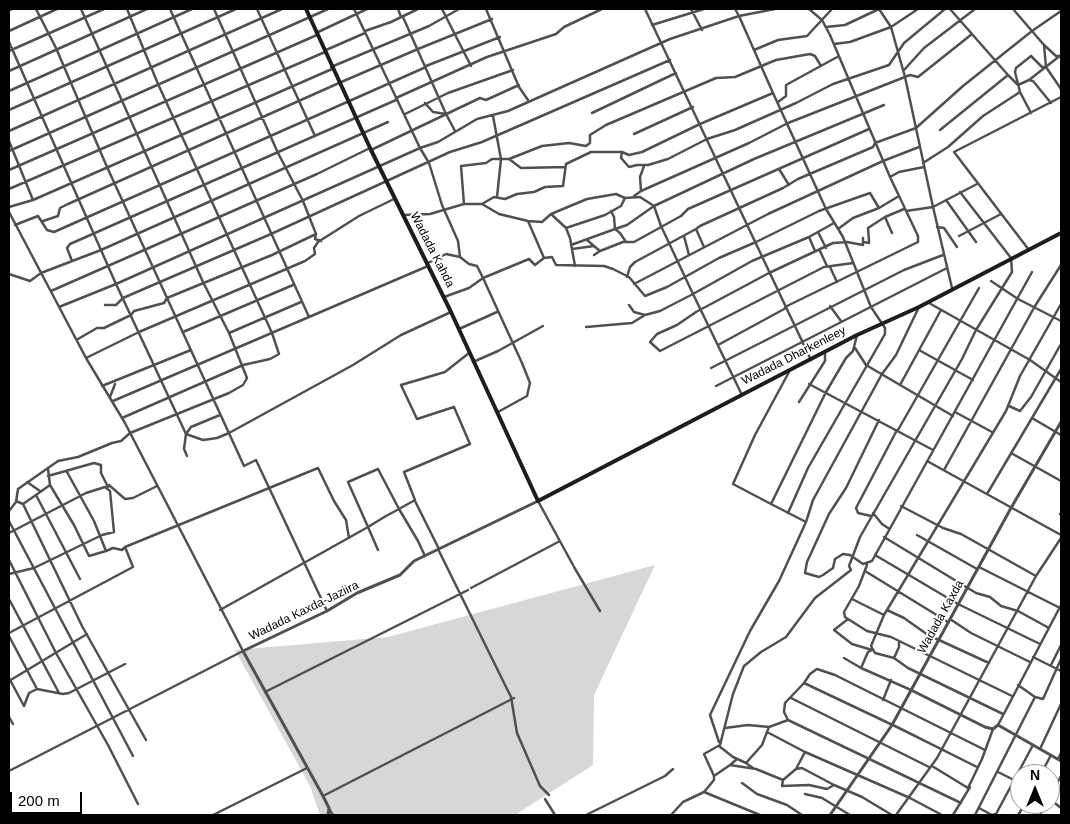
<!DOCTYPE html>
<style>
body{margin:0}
#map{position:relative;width:1070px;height:824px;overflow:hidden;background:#fff;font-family:Helvetica,sans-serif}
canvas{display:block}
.frame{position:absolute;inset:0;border:10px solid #000;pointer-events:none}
.north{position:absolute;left:1010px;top:764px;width:50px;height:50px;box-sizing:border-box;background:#fff;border:1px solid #999;border-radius:50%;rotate:0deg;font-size:14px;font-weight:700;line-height:20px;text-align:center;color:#000}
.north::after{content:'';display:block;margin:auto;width:18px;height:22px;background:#000;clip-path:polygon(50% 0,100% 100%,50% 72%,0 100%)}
.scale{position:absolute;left:10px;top:792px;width:72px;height:22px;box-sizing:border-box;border:2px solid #000;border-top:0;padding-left:6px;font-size:15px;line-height:18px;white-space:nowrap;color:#000;-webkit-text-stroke:4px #fff;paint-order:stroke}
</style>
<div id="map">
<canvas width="1070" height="824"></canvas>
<div class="frame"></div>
<div class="north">N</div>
<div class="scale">200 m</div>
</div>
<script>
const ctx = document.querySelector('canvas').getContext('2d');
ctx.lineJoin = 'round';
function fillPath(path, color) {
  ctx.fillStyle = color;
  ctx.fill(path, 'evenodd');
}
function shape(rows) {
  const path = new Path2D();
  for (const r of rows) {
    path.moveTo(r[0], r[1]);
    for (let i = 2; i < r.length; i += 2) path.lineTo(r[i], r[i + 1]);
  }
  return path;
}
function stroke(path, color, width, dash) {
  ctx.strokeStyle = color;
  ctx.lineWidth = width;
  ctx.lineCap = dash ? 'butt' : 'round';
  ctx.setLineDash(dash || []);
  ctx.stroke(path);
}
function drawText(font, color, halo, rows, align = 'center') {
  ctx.font = font + ' Helvetica,sans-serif';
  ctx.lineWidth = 4;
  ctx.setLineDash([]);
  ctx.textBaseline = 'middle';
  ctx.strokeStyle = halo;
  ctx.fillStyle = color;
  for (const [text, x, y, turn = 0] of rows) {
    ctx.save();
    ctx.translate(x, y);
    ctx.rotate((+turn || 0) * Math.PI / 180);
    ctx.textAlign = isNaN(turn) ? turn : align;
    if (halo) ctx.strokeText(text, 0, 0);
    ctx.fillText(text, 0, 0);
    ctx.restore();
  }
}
fillPath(shape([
 [655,565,594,695,593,765,515,815,320,815,310,786,235,650,388,637]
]), '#d7d7d7');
stroke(shape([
 [36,9,56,48,107,167,244,466,256,460,327,611],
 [170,9,309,317],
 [214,9,278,153,303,201,316,234],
 [257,9,315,136],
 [398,9,401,17],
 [442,9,471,66],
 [486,9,519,87,528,100],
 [645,9,811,360],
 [691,9,702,30],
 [735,9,739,16,775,9],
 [809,9,822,20,830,35,890,177],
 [879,9,891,27,905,77,933,207,977,184],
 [950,9,1008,75,1018,85,1029,80,1033,81,1051,103],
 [1013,9,1044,45,1046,67,1061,89],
 [9,10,12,9],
 [403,17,446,114],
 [652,25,704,9],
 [826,27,845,25,879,9],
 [9,31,57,9],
 [365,31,391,22,418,9],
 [316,33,367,9],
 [9,42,116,284,186,434,184,449,187,456],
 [834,44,850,42,891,27,918,9],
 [1044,45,1056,56,1060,56],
 [418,49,492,19],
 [326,50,365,33],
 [754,50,773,93],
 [9,51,104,9],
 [426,66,500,37],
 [331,67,429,26,459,9],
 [904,70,924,48,975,9],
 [9,71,147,9],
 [1029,80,1061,55],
 [339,83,418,49],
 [9,91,192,9],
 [396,98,487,57,556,34,564,27,602,9],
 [778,102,786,96,786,85,839,56],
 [425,103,433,112,446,114,455,131],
 [9,110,236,9],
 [592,113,676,73],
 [1031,113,1020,92,1015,72,1016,68,1031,56,1042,67,1046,67],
 [405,114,448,93,513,70],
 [493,116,501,159,497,197],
 [940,130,1008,75],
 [9,131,282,9],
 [634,134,693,107],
 [9,141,33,200],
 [371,150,480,98,486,100,519,85],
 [9,151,328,9],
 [622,152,629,155,642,152,700,124,773,93,826,209,843,237,871,307,885,328,885,334,808,468,788,513],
 [509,159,521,168,565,167],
 [923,163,948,147,983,116,1020,92],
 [779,169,789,185],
 [9,170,317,35],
 [9,189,325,52],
 [641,191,749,143,788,123,910,75,918,77,972,34],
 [634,196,641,191,640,177,644,166],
 [946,200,976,242],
 [464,204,461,166,486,163,492,159,509,159,542,146,569,143,586,146,590,143,590,135,606,125,716,78,735,77,776,60,810,54,815,56,821,66],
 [482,204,499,214,528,221,542,222,551,214,587,199,616,194,625,198,640,197,654,206,661,226,693,294,752,261,809,237,834,223],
 [9,207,33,200,332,69],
 [611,211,614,217,615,229,627,225,654,206,754,159,884,105],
 [906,211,933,207,952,288],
 [9,212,86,358,125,423,243,651,9,771],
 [551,214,566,228,570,238,575,266],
 [403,215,430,214,464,204,482,204,494,197,505,199,517,194,534,192,545,187,563,186,566,164,591,152,622,152,621,158,629,167,637,165,648,165,668,159,707,139,735,130,796,103,833,84,889,65,904,43,945,9],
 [885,217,892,233],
 [43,221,58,216,60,208,68,204,339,83],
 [528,221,544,258],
 [15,225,38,216,47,230,54,232,426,67],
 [937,227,944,228,957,247],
 [566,228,605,215,621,206,625,198],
 [838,229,853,218,879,208],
 [818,232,826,248],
 [684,236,689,255],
 [959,236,1001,214],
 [809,237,815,251],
 [587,240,594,246],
 [864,242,869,243,869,241,868,228,885,217,904,209],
 [571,245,615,229,620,233,626,242],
 [704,247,696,229,700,226,783,188,798,179,873,147,875,143,916,128,963,86,1032,31,1061,11],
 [572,249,594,246,600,251,594,255],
 [1029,250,954,152,1061,97],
 [600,251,623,242,634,242,681,216,688,209,869,129],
 [820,251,827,266],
 [460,257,458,241,442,205,429,163,420,148,438,142,477,119,508,111,670,39,739,16,754,50,778,40,807,36,832,9],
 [72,261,67,248,70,244,396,100],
 [428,263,446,254,460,257,469,264,477,266,483,278,529,259,535,265,544,258,552,257,556,265,604,266,613,269,629,277,645,296,667,287,719,258,756,242,819,211,870,193,879,208,899,196],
 [853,263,824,267,660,351,650,342,657,334,677,325,696,312,769,273,833,243,847,242,863,245,863,238],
 [830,267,837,282],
 [9,274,30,281,41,273,101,250,388,122],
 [627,277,630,267,635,262,696,229],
 [991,281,1018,299,1061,321],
 [634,284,768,214,883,161,919,147],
 [51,291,317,174,370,148],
 [444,297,469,288,483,278,522,363,530,383,527,396,498,412],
 [929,303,1030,360,1061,382],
 [105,305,116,305,123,298,271,234,450,152,482,142,670,60],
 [629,305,634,312,645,315,660,311,693,294,742,395],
 [830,306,841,321],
 [59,307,116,284,420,148,354,9],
 [785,307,918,242,918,236,890,177,899,172,924,167],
 [586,327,632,323,645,315],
 [459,329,497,312],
 [183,332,293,285],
 [229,333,301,302],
 [78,339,97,328,104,328,131,315,134,311,164,303,167,298,272,255,316,234,315,239,321,241],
 [718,345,786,308],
 [855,348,866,365,953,416],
 [919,350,973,380],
 [86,358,139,332,305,261,315,254,314,248,318,242,359,216,394,199],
 [473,362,498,351,543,326],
 [711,368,904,270,943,255],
 [789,372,755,435,733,484,771,504,826,392,846,358,853,351,857,335],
 [809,384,933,450],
 [900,385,941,310],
 [102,386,191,350],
 [716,386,947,268],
 [110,397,115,384],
 [113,401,428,266],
 [799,402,825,361,825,354],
 [1009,406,1020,411,1031,397,1061,344],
 [955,412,992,432],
 [220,415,191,427,186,434,203,440,217,438,229,433,353,365,401,335,451,312],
 [122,418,243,365,270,359,279,354,272,333,158,84,127,9],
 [1032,418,1061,435],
 [879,420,846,488,829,514,807,562,805,573,819,577,823,575,833,568,835,559,843,554,850,555,863,564,872,561,1032,272],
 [898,430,979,288],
 [1011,453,1061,481],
 [927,461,1061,535],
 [48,469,50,485,74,525,89,556,106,551],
 [944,470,1035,306,1061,265],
 [67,472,94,521,106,551,113,548,122,550,124,548],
 [48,476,94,463,101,465,101,473,108,487,109,485,125,499,133,498,157,486],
 [27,482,40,491],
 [50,485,36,495,80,579],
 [987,494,1061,369],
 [16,501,23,504,36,495],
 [415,501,439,549],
 [538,501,573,565],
 [23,504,82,626,146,740],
 [771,504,806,522],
 [901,506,943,528,961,534,1036,576],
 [9,511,16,502,18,489,58,461,78,457,112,443,121,441,130,433,229,393,243,385,247,378,229,333,203,282,81,9],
 [873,513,882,524,888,528],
 [1060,514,1061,514],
 [871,516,858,513,856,508,897,430],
 [9,521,133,756],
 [9,533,86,493,105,487,110,491,114,532,102,535,34,568,9,574],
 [917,535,977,569],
 [884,537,976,593,990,597,1001,606,1018,611,1049,628],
 [438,549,511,697,517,733,540,786,549,795],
 [875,555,958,604,1040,644],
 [425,556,418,541,399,509,378,469,348,482,368,527,386,516,399,509,415,500,404,472,470,444,454,407,417,419,401,385,445,372,469,353],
 [9,560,56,653,108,745,138,804],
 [574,567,600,611],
 [979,567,1060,608],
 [865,571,948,622],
 [471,588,560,541],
 [9,599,59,693],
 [852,599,884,615],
 [220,610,368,527,378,550],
 [887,610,904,618,928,635,989,663],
 [848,619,845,617,844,612,859,586,867,565],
 [950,619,971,633,1030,662],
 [9,633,133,567,125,547,318,468,334,501,346,520,349,538],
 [9,636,37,689,63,694,69,693,125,664],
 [1033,657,1061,671],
 [844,658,861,668,911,690],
 [894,658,899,647,899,642],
 [1051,665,1061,645],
 [861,668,868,652,872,650,852,644,834,630,848,619,867,631,891,637,1012,696],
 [9,678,24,706],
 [9,681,87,634],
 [804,683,810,674,817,669,835,675,985,750],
 [1018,685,1035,697,1043,699,1061,659],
 [265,692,468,590],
 [791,698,929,767],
 [883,700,891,680],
 [24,706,29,693,37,689],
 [1003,714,908,668,894,658,875,653,871,646,884,615,1006,411,1020,376,1061,304],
 [9,717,13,724],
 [788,720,784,712,785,703,804,683,899,728,977,767],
 [998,725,1061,605],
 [725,728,748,725,769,727],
 [719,742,710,715,750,631,779,581,806,522,813,500,882,374,896,355,919,307],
 [719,746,733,757,746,763],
 [1040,749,1061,704],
 [1058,759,1061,753],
 [730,765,737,759],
 [932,766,968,788,982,759,993,729],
 [753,768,746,763,762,745,767,732],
 [796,769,805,752],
 [998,772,1020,783],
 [1041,774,1051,755],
 [783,780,782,786,809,785,827,789,834,785,862,797,892,815],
 [742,783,757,794,787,805,802,815],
 [834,785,802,768,796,769,783,780,756,769,730,765,714,776,704,754,720,745,733,694,744,666,761,652,786,637,815,598,851,570,849,566,860,537,962,359,976,330,1012,272,1011,258,960,192],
 [704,792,714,780,714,776],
 [805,794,822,798,850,815],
 [323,796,514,698],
 [1050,797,1061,776],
 [545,799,555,815],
 [1050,799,1061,808],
 [979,808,992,815,996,814,1033,745],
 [329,809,333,815],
 [213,815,307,768],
 [586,815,665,776,673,769],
 [671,815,683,802,704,792,760,815],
 [896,815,937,758,1036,576,1061,538],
 [942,815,910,798,805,752,767,732,769,727,788,720,961,803],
 [953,815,970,787],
 [975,815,1035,697],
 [1018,815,1025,804],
 [1040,815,1046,804]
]), '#505050', 2.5);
stroke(shape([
 [911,690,985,727,993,729,998,725,1061,761],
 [328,815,329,808,323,796,243,651,327,611,357,593,400,575,414,561,538,501],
 [830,815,892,725,1011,508,1061,422]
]), '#505050', 3);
stroke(shape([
 [306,9,371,150,451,312,538,501,857,335,919,307,1061,233]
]), '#1d1d1d', 4);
drawText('12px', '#000', '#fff', [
 ["Wadada Kahda",432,250,63],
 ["Wadada Dharkenleey",794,356,-27],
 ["Wadada Kaxda-Jaziira",304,611,-26],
 ["Wadada Kaxda",941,617,-61]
]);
</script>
